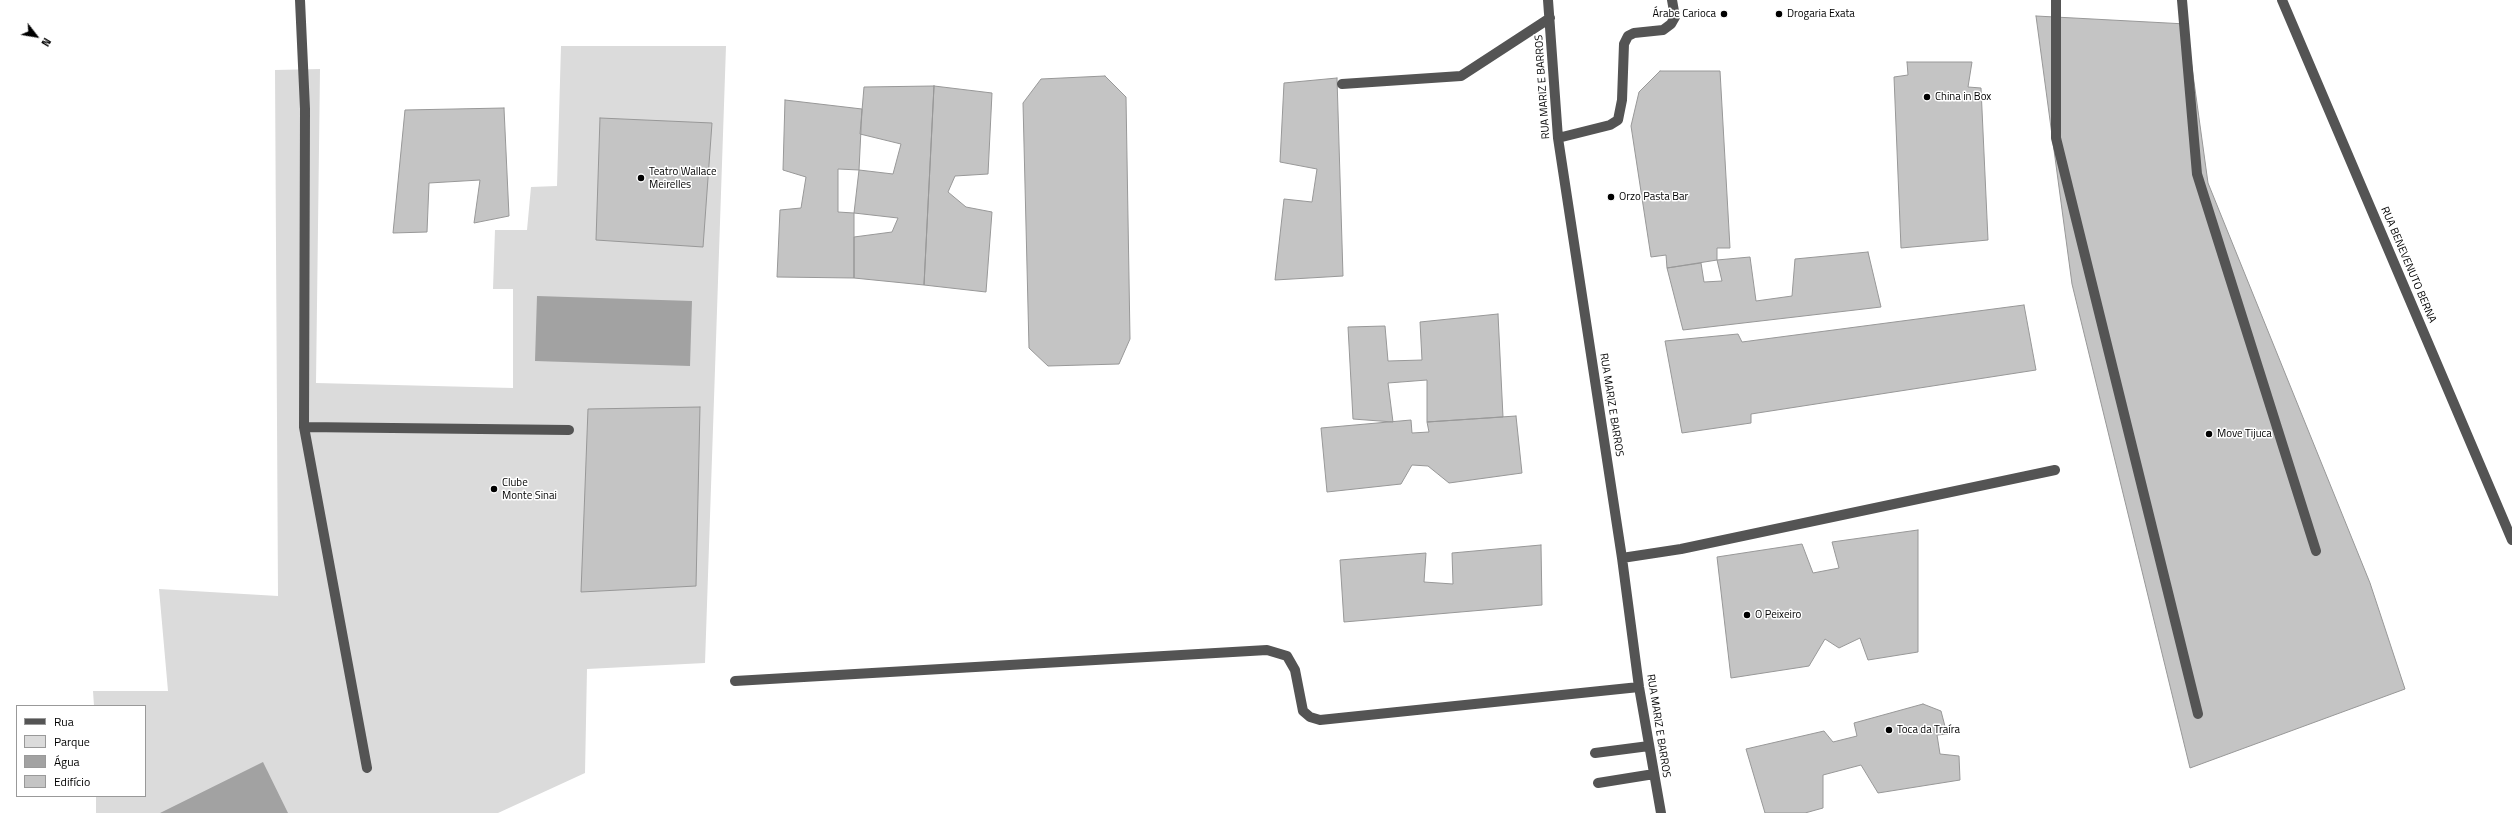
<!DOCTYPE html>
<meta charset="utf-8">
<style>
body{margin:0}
#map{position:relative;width:2512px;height:813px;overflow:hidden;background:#fff;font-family:"Titillium Web",sans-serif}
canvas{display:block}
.legend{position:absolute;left:16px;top:705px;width:130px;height:92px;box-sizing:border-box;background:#fff;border:1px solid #999;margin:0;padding:5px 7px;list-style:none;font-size:12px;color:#000}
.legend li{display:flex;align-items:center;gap:8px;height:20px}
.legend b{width:20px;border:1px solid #999}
.north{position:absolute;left:16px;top:16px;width:40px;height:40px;-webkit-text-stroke:3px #fff;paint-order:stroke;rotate:121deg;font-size:11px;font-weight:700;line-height:16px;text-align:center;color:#000}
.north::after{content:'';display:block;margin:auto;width:14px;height:18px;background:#000;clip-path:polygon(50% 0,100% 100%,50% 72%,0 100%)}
</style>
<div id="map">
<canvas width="2512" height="813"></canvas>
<ul class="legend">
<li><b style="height:5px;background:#545454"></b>Rua</li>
<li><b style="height:11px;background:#dbdbdb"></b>Parque</li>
<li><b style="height:11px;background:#a2a2a2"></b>Água</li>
<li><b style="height:11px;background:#c4c4c4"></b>Edifício</li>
</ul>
<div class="north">N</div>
</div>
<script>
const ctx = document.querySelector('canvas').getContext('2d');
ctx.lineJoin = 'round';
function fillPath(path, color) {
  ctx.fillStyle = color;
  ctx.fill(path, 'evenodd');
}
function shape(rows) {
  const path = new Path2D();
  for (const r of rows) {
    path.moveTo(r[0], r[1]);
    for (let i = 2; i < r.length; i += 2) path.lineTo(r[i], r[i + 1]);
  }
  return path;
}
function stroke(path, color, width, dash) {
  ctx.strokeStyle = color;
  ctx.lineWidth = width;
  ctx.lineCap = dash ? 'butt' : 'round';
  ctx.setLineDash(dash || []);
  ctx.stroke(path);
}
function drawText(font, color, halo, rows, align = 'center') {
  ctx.font = font + ' "Titillium Web",sans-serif';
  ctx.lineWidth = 3;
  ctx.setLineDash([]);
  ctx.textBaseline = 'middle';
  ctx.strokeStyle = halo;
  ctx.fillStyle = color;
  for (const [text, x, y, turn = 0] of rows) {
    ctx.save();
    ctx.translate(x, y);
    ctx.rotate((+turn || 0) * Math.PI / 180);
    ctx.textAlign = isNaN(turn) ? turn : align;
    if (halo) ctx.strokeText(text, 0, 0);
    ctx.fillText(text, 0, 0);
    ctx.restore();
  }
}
fillPath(shape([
 [561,46,726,46,705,663,587,669,585,773,498,813,96,813,96,796,145,796,145,706,94,706,93,691,168,691,159,589,278,596,275,70,320,69,316,383,513,388,513,289,493,289,495,230,527,230,531,187,557,186]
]), '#dbdbdb');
fillPath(shape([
 [537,296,692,301,690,366,535,361],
 [263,762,288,813,160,813]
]), '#a2a2a2');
const building = shape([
 [2036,16,2186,24,2208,183,2370,583,2405,689,2190,768,2072,284,2036,16],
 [1907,62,1972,62,1968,87,1981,88,1988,240,1901,248,1894,77,1908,75,1907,62],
 [1660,71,1720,71,1730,248,1717,248,1717,260,1667,268,1666,255,1651,257,1631,126,1639,92,1660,71],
 [1105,76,1126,97,1130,339,1119,364,1048,366,1029,348,1023,103,1041,79,1105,76],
 [1337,78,1343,276,1275,280,1284,199,1312,202,1317,169,1280,162,1284,83,1337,78],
 [934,86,992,93,988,174,955,176,948,192,966,207,992,212,986,292,924,285,934,86],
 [934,86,924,285,854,278,854,237,892,232,898,218,854,213,859,170,893,174,901,144,860,134,864,87,934,86],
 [785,100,862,109,859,170,838,169,838,212,854,213,854,278,777,277,780,210,801,208,806,177,783,170,785,100],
 [504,108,509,216,474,223,480,180,429,183,427,232,393,233,405,110,504,108],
 [600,118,712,123,703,247,596,240,600,118],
 [1868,252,1881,307,1683,330,1667,268,1701,263,1704,282,1722,281,1717,260,1750,257,1756,301,1792,296,1795,259,1868,252],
 [2024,305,2036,370,1751,414,1751,423,1682,433,1665,341,1738,334,1742,342,2024,305],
 [1498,314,1503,417,1427,422,1427,380,1388,383,1393,422,1353,419,1348,327,1385,326,1388,361,1422,360,1420,322,1498,314],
 [700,407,696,586,581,592,588,409,700,407],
 [1516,416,1522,473,1449,483,1428,466,1412,465,1401,484,1327,492,1321,428,1411,420,1412,433,1429,432,1427,422,1516,416],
 [1918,530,1918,652,1868,660,1860,638,1839,648,1825,639,1809,666,1731,678,1717,557,1802,544,1813,573,1839,568,1832,542,1918,530],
 [1541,545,1542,605,1344,622,1340,560,1426,553,1424,582,1453,584,1452,553,1541,545],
 [1923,704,1941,711,1947,734,1937,735,1940,754,1959,756,1960,780,1878,793,1861,765,1823,775,1823,808,1805,813,1765,813,1746,749,1824,731,1833,742,1857,736,1854,723,1923,704]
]);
fillPath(building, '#c4c4c4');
stroke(building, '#989898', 1);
stroke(shape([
 [300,0,305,109,304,427,367,768],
 [1548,0,1558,138,1622,558,1639,687,1661,813],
 [2056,0,2056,138,2198,714],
 [2182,0,2197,174,2316,551],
 [2282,0,2512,540],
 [1342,84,1461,76,1550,18],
 [1558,138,1610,125,1618,120,1622,100,1624,44,1628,36,1634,33,1663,30,1671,24,1675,17,1672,0],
 [304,427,569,430],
 [1622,558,1681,549,2055,470],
 [735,681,1267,650,1287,656,1295,670,1303,711,1310,717,1320,720,1639,687],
 [1595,753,1649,746],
 [1598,783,1654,774]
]), '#545454', 10);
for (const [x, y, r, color] of [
 [1724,14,4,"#000"],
 [1779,14,4,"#000"],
 [1927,97,4,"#000"],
 [641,178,4,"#000"],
 [1611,197,4,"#000"],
 [2209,434,4,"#000"],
 [494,489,4,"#000"],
 [1747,615,4,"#000"],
 [1889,730,4,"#000"]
]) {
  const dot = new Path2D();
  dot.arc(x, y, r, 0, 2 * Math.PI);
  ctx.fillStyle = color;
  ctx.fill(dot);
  stroke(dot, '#fff', 1.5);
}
drawText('11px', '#000', '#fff', [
 ["Árabe Carioca",1716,14,"right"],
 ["Drogaria Exata",1787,14],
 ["China in Box",1935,97],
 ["Teatro Wallace",649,172],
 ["Meirelles",649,185],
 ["Orzo Pasta Bar",1619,197],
 ["Move Tijuca",2217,434],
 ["Clube",502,483],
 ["Monte Sinai",502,496],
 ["O Peixeiro",1755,615],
 ["Toca da Traíra",1897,730]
], 'left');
drawText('11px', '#000', '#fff', [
 ["RUA MARIZ E BARROS",1543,87,-94],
 ["RUA BENEVENUTO BERNA",2408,265,67],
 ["RUA MARIZ E BARROS",1611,405,81],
 ["RUA MARIZ E BARROS",1658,726,81]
]);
</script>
